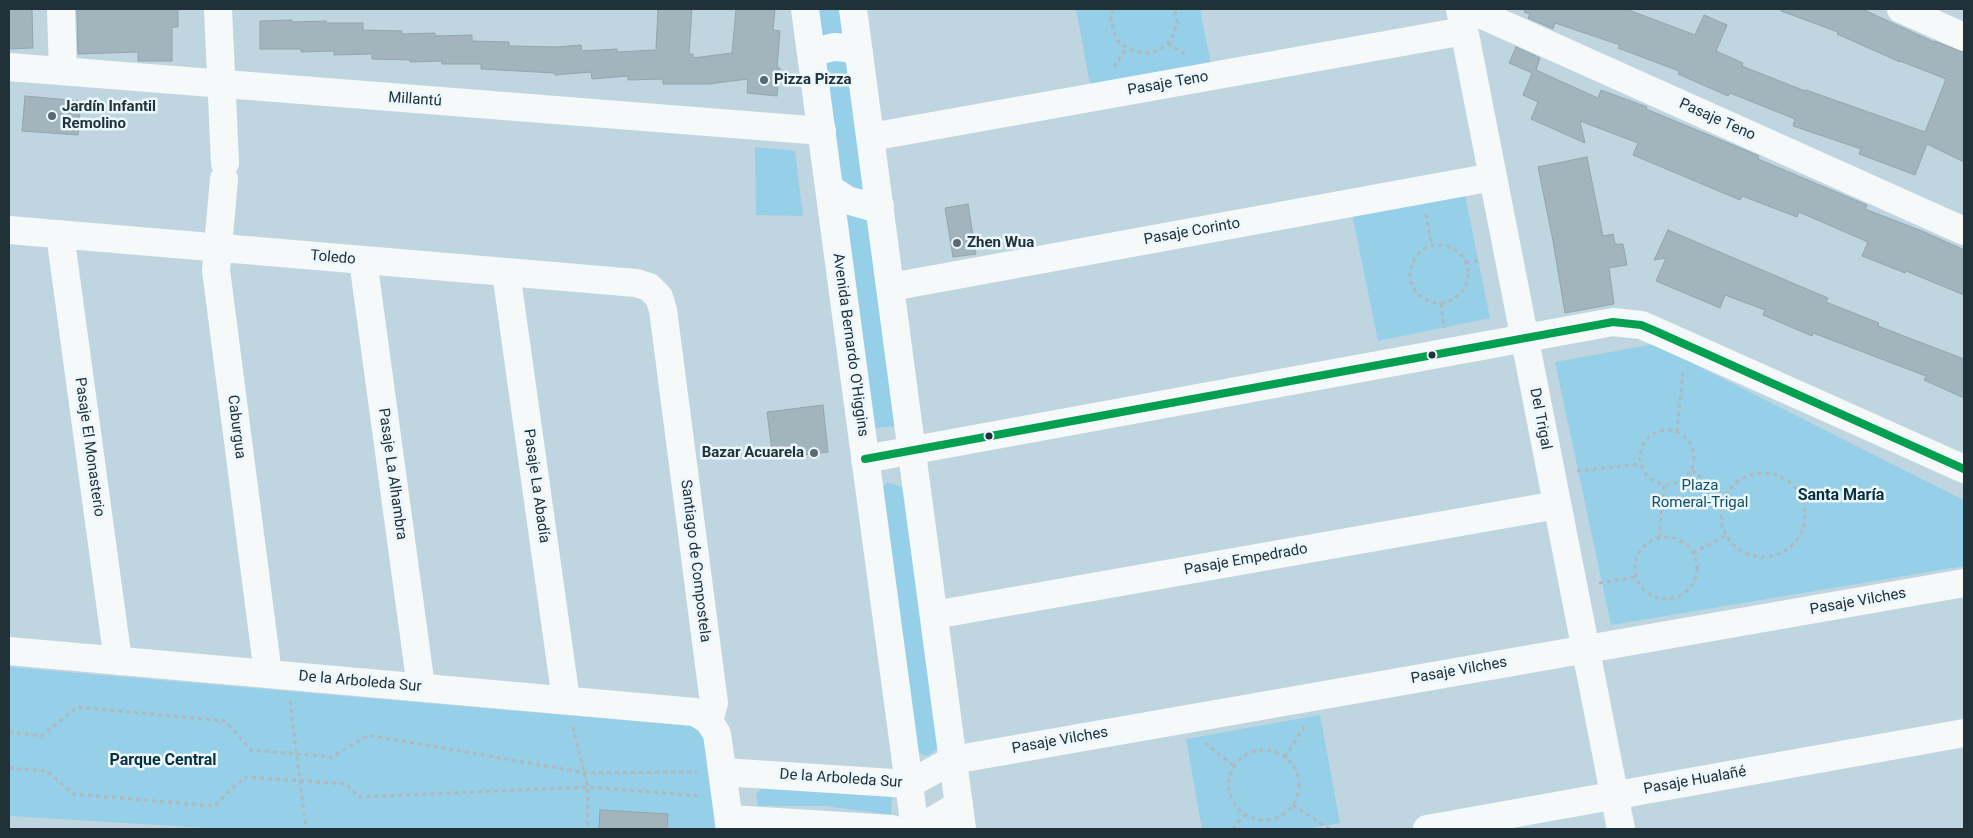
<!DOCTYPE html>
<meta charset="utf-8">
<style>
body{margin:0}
#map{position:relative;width:1973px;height:838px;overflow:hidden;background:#bfd6e1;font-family:Roboto,sans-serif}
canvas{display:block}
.frame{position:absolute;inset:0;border:10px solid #203138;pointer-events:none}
</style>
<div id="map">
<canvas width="1973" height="838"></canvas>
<div class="frame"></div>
</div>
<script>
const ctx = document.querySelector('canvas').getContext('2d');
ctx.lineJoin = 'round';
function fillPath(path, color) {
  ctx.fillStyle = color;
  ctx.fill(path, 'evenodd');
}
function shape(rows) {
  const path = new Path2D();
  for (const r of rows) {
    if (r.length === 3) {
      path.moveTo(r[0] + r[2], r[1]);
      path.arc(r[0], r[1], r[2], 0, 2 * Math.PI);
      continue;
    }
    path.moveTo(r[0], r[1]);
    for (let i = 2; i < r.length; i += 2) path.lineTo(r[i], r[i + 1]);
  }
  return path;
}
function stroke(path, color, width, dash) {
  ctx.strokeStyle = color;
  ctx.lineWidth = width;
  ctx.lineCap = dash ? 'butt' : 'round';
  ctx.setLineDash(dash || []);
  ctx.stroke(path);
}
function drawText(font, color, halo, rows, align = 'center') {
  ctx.font = font + ' Roboto,sans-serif';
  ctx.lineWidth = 5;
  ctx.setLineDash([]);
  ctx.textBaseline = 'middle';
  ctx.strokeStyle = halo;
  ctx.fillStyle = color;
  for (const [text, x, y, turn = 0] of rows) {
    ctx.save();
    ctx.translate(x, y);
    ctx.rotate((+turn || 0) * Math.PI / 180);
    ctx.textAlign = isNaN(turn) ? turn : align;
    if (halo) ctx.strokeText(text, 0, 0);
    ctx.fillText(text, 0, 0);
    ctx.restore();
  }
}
fillPath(shape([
 [819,9,839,9,844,42,823,42],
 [1076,9,1200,9,1212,69,1092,95],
 [839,56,847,65,866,188,853,191,842,191,822,67,826,58],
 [755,147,795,151,803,216,756,215],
 [1464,190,1490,318,1378,341,1352,214],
 [841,210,868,214,897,426,875,428],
 [1654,344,1964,500,1964,566,1611,625,1555,362],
 [887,482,902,487,940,747,927,756,916,752,880,491],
 [9,667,703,727,715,829,224,829,9,816],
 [1320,715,1340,823,1306,829,1202,829,1186,739],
 [772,778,892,794,891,815,826,806,758,806,756,794]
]), '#96cfe8');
const building = shape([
 [9,9,32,9,33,48,9,49,9,9],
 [77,9,178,9,178,27,172,27,172,61,138,61,138,52,78,54,77,9],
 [658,9,692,9,689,54,693,54,693,58,732,53,736,9,775,9,773,30,780,31,777,68,780,68,777,96,747,93,748,79,709,84,663,84,663,79,628,80,628,76,592,79,591,72,555,75,555,73,481,69,481,64,442,64,442,61,410,62,410,60,372,59,372,54,334,55,334,51,301,52,301,49,260,49,260,21,292,20,292,22,326,21,326,23,363,23,363,30,402,31,401,34,435,33,435,36,472,35,472,41,509,42,509,46,556,47,581,45,582,51,617,49,617,52,656,50,658,9],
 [1525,9,1626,9,1695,35,1704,15,1727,25,1716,51,1743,63,1742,66,1805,91,1806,90,1925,132,1946,79,1900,61,1900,62,1837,34,1838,32,1781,11,1781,9,1862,9,1934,42,1934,41,1964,52,1964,162,1927,144,1915,175,1859,154,1861,149,1793,126,1795,119,1730,93,1728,96,1678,74,1679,71,1618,48,1620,45,1555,23,1553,29,1528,18,1530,14,1524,12,1525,9],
 [1516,47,1540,58,1536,70,1598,98,1601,90,1647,107,1646,109,1757,155,1759,156,1758,159,1867,205,1865,209,1922,231,1964,250,1964,295,1906,271,1905,273,1862,256,1868,242,1799,212,1797,217,1742,196,1740,200,1633,155,1638,143,1580,121,1585,143,1531,119,1538,102,1523,95,1532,73,1509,63,1516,47],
 [25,96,81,101,78,135,22,131,25,96],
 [1587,157,1603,236,1613,234,1615,244,1623,244,1627,265,1609,268,1614,304,1565,313,1553,241,1538,167,1587,157],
 [968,204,976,254,953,257,945,208,968,204],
 [1668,230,1828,298,1826,302,1879,323,1878,326,1964,359,1964,398,1924,380,1926,376,1813,333,1812,336,1763,315,1765,310,1725,295,1720,308,1656,281,1666,258,1654,260,1668,230],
 [823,405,828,452,773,459,767,412,823,405],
 [600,810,668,814,667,829,599,829,600,810]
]);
fillPath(building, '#a2b4bc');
stroke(building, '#93a4ad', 1);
stroke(shape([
 [1113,9,1111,20,1113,31,1118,41,1127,48,1137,52,1149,53,1159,50,1168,43,1174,34,1177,23,1175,9],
 [1168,43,1186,55],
 [1114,67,1127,48],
 [1426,214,1432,246],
 [1439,274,29],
 [1466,262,1482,260],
 [1441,303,1444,328],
 [1667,457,27],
 [1677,432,1683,370],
 [1692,470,1725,497],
 [1577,471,1641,464],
 [1763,515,42],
 [1666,568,31],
 [1659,538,1664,485],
 [1693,553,1727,535],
 [1599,583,1636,577],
 [290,701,306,829],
 [573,727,588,787,587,829],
 [9,732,41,736,77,707,225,721,251,750,332,757,368,735,586,773,697,772],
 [1205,743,1234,766],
 [1264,785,35],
 [1285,757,1306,724],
 [9,768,47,771,73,794,214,806,245,777,346,784,359,797,588,787,701,796],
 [1293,805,1329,829],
 [1233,829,1244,815]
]), '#afb9bd', 3, [4, 4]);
stroke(shape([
 [61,9,63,71],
 [218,9,225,163],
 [1460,9,1621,829],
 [1469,9,1964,231],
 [1901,9,1964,37],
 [9,67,822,131],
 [871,137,1464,31],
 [224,179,216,270,268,674],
 [9,230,636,283,649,287,659,297,663,310,714,703,709,721],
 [60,234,118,661],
 [363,260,421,687],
 [506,272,566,700],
 [891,287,1493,177],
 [934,615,1557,505],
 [9,651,695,712,709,721,717,734,730,829],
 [723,772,909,784,953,760,1964,583],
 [729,819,892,829],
 [918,829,959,805],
 [1427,829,1964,733]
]), '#f5f9fa', 28);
stroke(shape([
 [865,459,1613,322,1641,325,1653,330,1964,469]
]), '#f5f9fa', 28);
stroke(shape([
 [805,9,915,829],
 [853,9,962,829],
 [812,55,822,50,834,47,847,48,859,52],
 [829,188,847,200,868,206,880,206]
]), '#f5f9fa', 28);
stroke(shape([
 [865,459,1613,322,1641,325,1653,330,1964,469]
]), '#02a050', 8);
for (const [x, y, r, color] of [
 [764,80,5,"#586b73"],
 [52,116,5,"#586b73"],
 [957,243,5,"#586b73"],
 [1432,355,4.5,"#203138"],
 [989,436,4.5,"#203138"],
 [814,453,5,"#586b73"]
]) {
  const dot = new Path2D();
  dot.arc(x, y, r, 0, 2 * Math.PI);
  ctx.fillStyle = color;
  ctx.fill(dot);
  stroke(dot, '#ebf7fd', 2);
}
drawText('bold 15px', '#203138', '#ebf7fd', [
 ["Pizza Pizza",774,80],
 ["Jardín Infantil",62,107],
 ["Remolino",62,124],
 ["Zhen Wua",967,243],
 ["Bazar Acuarela",804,453,"right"]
], 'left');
drawText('15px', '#203138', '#ebf7fd', [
 ["Pasaje Teno",1168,84,-10],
 ["Millantú",415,100,4],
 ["Pasaje Teno",1717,120,24],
 ["Pasaje Corinto",1192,232,-10],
 ["Toledo",333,258,5],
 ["Avenida Bernardo O'Higgins",850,345,82],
 ["Del Trigal",1540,419,79],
 ["Caburgua",236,427,83],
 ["Pasaje El Monasterio",89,447,82],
 ["Pasaje La Alhambra",392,474,82],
 ["Pasaje La Abadía",536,486,82],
 ["Pasaje Empedrado",1246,560,-10],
 ["Santiago de Compostela",695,561,83],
 ["Pasaje Vilches",1858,602,-10],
 ["Pasaje Vilches",1459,671,-10],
 ["De la Arboleda Sur",360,682,5],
 ["Pasaje Vilches",1060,741,-10],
 ["De la Arboleda Sur",841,779,4],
 ["Pasaje Hualañé",1695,781,-10]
]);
drawText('15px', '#0f4f66', '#ebf7fd', [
 ["Plaza",1700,486],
 ["Romeral-Trigal",1700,503]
]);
drawText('bold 16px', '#08303f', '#ebf7fd', [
 ["Santa María",1841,496],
 ["Parque Central",163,761]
]);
</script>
